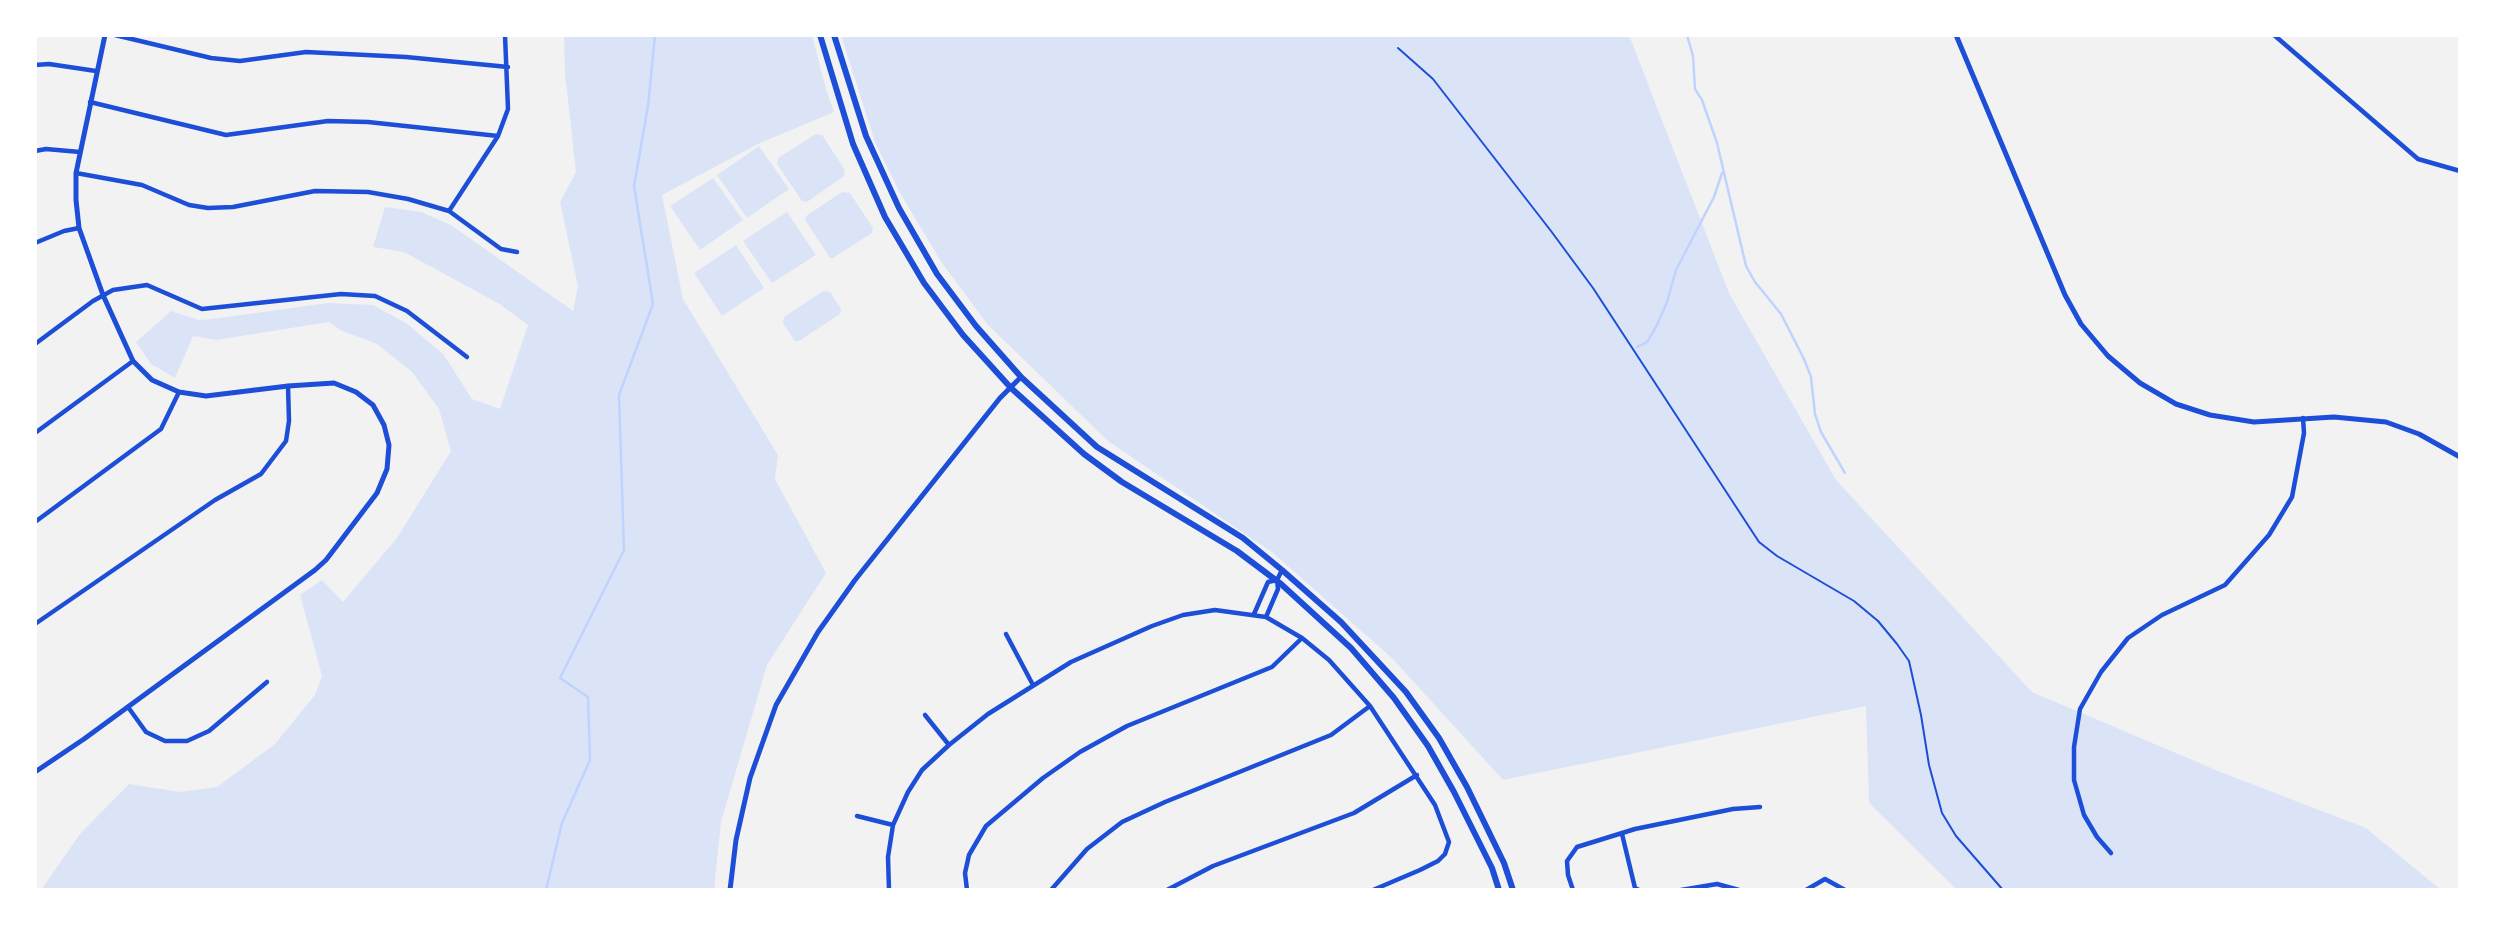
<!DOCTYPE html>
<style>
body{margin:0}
#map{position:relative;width:2495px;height:925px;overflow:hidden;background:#f2f2f2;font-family:"Titillium Web",sans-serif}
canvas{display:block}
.frame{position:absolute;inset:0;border:37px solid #fff;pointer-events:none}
</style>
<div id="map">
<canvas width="2495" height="925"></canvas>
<div class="frame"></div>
</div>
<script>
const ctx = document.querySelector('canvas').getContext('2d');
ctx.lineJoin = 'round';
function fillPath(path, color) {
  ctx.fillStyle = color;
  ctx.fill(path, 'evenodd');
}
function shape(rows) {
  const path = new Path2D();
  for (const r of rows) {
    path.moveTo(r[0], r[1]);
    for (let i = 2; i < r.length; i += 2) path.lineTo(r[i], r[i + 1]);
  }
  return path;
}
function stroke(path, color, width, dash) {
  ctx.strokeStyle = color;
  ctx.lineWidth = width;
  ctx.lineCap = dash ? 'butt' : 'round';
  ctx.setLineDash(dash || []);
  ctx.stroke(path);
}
fillPath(shape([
 [564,35,812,35,826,89,834,112,760,143,662,195,683,299,778,455,775,479,826,573,767,665,721,822,714,890,41,890,80,834,129,784,180,792,217,787,275,744,315,695,322,676,300,595,322,580,343,602,397,538,451,451,439,409,412,372,377,344,340,330,329,322,216,340,193,336,175,378,151,364,136,342,171,311,199,320,212,319,328,303,373,305,406,323,444,355,472,399,500,409,528,325,498,303,404,252,373,247,385,207,421,212,451,225,573,311,578,286,560,202,576,172,565,73],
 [841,35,1629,35,1729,293,1836,480,2032,692,2223,773,2366,828,2441,890,1957,890,1869,803,1866,706,1503,780,1392,658,1273,553,1108,441,988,325,942,263,899,191,875,142],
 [816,134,822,135,845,170,844,176,807,202,802,201,777,164,778,158],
 [759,146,789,189,747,218,717,175],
 [713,178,743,220,700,250,670,206],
 [842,192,850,193,873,228,872,233,833,258,830,258,805,220,806,216],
 [787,212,816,255,772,283,743,241],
 [736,245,764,288,722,316,694,273],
 [823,291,830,292,841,309,840,314,799,341,795,341,783,323,784,317]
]), '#dbe4f7');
stroke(shape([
 [1687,35,1693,56,1695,89,1702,100,1717,143,1746,266,1755,282,1781,314,1804,359,1811,377,1815,414,1821,432,1845,473],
 [1637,347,1647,342,1656,327,1667,302,1676,270,1714,197,1722,173],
 [546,890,562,823,590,760,588,697,560,678,624,550,619,395,653,304,634,186,648,106,655,35]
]), '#bfd3fe', 2.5);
stroke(shape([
 [1398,48,1433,79,1551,231,1593,288,1759,542,1777,556,1854,601,1878,621,1897,644,1909,661,1921,715,1929,765,1942,813,1956,836,2003,890]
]), '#1d4ed8', 2);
stroke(shape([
 [115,35,211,58,240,61,306,52,406,57,508,67],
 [2274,35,2418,159,2460,171],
 [35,65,49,64,96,71],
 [90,102,226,135,328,121,368,122,498,136],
 [35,151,46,149,80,152],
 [76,173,142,185,189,205,208,208,233,207,315,191,368,192,408,199,449,211,501,249,517,252],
 [449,211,498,136,508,109,505,35],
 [35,243,64,231,79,228],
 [35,344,93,301,113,290,147,285,202,309,341,294,375,296,407,311,467,357],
 [35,433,133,361],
 [35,522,161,429,179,392],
 [1254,614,1268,582,1277,580],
 [1266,617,1278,589,1277,580,1282,570],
 [35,624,215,500,261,474,286,441,289,421,288,386],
 [1006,634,1033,685],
 [128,707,146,732,165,741,187,741,209,731,267,682],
 [925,715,949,745],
 [857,816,893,825],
 [1622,834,1635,888,1639,890],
 [2111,853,2097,837,2084,815,2074,780,2074,747,2080,709,2101,672,2128,638,2162,615,2225,585,2269,535,2292,497,2304,433,2303,418],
 [889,890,888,857,893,825,908,792,922,770,949,745,988,714,1071,662,1152,626,1183,615,1215,610,1266,617,1302,638,1329,660,1370,706,1435,805,1449,842,1445,854,1438,861,1420,870,1373,890],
 [967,890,965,873,969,855,986,826,1043,778,1080,752,1127,726,1272,667,1302,638],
 [1051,890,1087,849,1122,822,1165,802,1331,735,1370,706],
 [1167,890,1213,866,1354,813,1417,775],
 [1573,890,1568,875,1567,861,1577,847,1635,829,1733,809,1760,807],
 [1681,890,1717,884,1739,890],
 [1806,890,1825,879,1845,890]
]), '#1d4ed8', 4.5);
stroke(shape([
 [1956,35,2065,295,2081,324,2108,356,2140,383,2176,404,2210,415,2254,422,2334,417,2386,422,2419,434,2460,457],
 [35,772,84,739,315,570,326,560,377,493,387,469,389,445,384,425,373,405,356,392,334,383,288,386,206,396,179,392,152,380,133,361,103,295,79,228,76,200,76,173,105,35],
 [730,890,736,840,750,778,776,705,818,632,855,580,1000,398,1021,377]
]), '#1d4ed8', 5);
stroke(shape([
 [820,35,853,144,885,217,924,283,963,335,1011,388,1084,454,1122,482,1237,551,1281,584,1351,648,1394,698,1428,746,1454,792,1492,868,1499,890],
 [834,35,866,136,899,208,937,274,976,326,1021,377,1097,447,1243,538,1282,570,1341,622,1406,692,1439,738,1467,787,1504,863,1513,890]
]), '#1d4ed8', 6);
</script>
